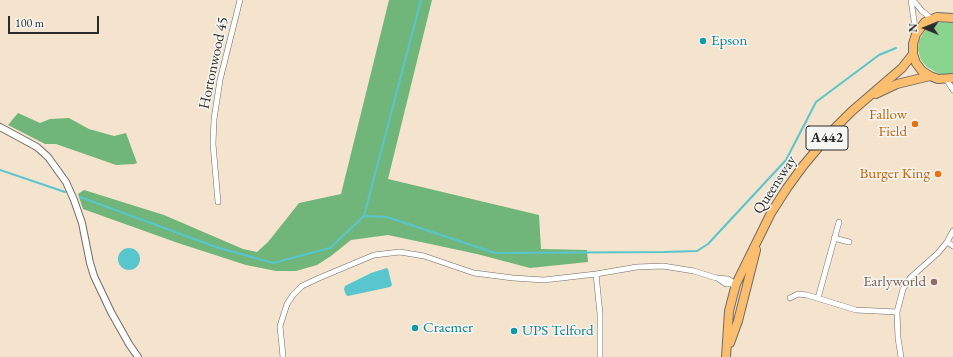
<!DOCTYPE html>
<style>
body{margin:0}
#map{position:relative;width:953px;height:357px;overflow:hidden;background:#f4e3cd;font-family:"EB Garamond",serif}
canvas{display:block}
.north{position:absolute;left:905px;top:8px;width:40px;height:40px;-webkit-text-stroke:3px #f6f6f2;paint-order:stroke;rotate:271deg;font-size:11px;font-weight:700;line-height:16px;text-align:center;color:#2b2b2b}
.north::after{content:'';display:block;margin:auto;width:14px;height:18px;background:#2b2b2b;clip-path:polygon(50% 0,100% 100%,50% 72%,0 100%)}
.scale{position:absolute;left:8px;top:16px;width:91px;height:18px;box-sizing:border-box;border:2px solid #2b2b2b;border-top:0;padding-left:5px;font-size:12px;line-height:14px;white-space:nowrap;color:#2b2b2b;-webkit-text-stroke:3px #f6f6f2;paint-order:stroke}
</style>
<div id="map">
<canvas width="953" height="357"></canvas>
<div class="north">N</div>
<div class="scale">100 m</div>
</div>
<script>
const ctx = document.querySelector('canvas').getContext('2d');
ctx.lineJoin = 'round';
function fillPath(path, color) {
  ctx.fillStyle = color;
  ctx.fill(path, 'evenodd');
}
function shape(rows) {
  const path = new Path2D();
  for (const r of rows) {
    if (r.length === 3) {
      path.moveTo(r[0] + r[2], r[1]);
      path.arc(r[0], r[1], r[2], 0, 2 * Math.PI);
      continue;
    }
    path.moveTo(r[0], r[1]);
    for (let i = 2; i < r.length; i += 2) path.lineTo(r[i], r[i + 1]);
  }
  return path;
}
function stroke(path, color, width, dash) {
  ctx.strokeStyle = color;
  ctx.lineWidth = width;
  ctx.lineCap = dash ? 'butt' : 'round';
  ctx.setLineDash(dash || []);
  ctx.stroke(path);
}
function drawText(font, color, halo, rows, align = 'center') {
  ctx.font = font + ' "EB Garamond",serif';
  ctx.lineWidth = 3;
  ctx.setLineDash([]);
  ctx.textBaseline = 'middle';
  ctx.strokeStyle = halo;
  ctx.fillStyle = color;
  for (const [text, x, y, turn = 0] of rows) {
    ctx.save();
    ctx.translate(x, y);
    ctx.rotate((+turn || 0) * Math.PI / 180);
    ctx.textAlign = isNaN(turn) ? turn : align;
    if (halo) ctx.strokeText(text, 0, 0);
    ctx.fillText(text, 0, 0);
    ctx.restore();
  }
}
fillPath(shape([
 [941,22,953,23,953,73,949,74,939,74,927,67,921,60,918,50,919,41,924,32,931,25]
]), '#8bd490');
fillPath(shape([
 [389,0,432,0,388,179,539,215,541,249,587,250,588,262,530,268,477,254,388,235,351,240,331,256,317,265,296,271,276,271,246,265,178,243,83,209,78,194,84,190,164,215,243,249,257,252,268,242,299,203,341,194],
 [18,113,40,123,50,119,69,118,89,129,114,136,126,133,137,163,134,164,116,165,56,144,45,144,8,125]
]), '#70b67a');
fillPath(shape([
 [129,259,11],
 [387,268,388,269,392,285,390,287,348,296,346,295,344,289,345,286,371,273]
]), '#59c6cd');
stroke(shape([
 [0,170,65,192],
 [80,197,216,247,273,263,330,248,364,216,421,0],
 [364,216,387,217,495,253,664,252,697,251,708,244,786,160,816,102,879,55,896,48]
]), '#59c6cd', 2);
const minor = shape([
 [911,0,916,34],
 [913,0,922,11,932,19],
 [946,79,953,90],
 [218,202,213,144,214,119,220,80,240,0],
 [834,238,849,242],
 [947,242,953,246],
 [596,274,600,314,600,357],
 [717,278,726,284,735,284],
 [790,298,798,294,807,295,856,310,897,312],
 [818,298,839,222],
 [283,357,280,326,287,304,293,295,302,286,319,278,374,255,400,252,424,256,474,273,513,278,544,280,596,274,637,267,663,266,694,271,716,278,728,279,736,284],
 [901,357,898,338,897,312,903,289,910,278,938,253,947,242,953,231]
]);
const tertiary = shape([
 [0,127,37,147,48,157,66,182,74,200,82,223,90,263,94,276,111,312,129,344,138,357]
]);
const primary = shape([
 [953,18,937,17,925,22,916,34,913,44,913,54,916,63,922,71,930,76,938,79,953,78],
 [876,94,897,84,930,76],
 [730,343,738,321,756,250],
 [726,357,729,311,736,284,771,213,787,188,803,166,833,130,852,111,902,68,913,54]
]);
stroke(minor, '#716b64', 6);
stroke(tertiary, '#716b64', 8);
stroke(primary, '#716b64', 10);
stroke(minor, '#fff', 5);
stroke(tertiary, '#fff', 6);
stroke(primary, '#fbbe6e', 8);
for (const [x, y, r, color] of [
 [703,41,4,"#0f9aa8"],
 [915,124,4,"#e8710a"],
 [938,174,4,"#e8710a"],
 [934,282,4,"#8d6e63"],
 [415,328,4,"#0f9aa8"],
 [514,331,4,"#0f9aa8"]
]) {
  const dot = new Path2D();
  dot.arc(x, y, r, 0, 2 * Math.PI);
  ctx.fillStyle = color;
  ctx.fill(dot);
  stroke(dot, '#f6f6f2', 1.5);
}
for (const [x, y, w] of [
 [827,138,42]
]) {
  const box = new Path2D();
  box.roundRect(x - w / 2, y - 12, w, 24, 3);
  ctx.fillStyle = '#f6f6f2';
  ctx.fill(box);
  stroke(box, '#2b2b2b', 1);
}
drawText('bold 14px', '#2b2b2b', null, [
 ["A442",827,138]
]);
drawText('15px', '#0d838f', '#f6f6f2', [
 ["Epson",711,41],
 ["Craemer",423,328],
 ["UPS Telford",522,331]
], 'left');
drawText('15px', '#2b2b2b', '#f6f6f2', [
 ["Hortonwood 45",214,63,-78],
 ["Queensway",775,185,-57]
]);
drawText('15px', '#c56008', '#f6f6f2', [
 ["Fallow",907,115],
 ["Field",907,132],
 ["Burger King",930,174]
], 'right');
drawText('15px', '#785e54', '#f6f6f2', [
 ["Earlyworld",926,282]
], 'right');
</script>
